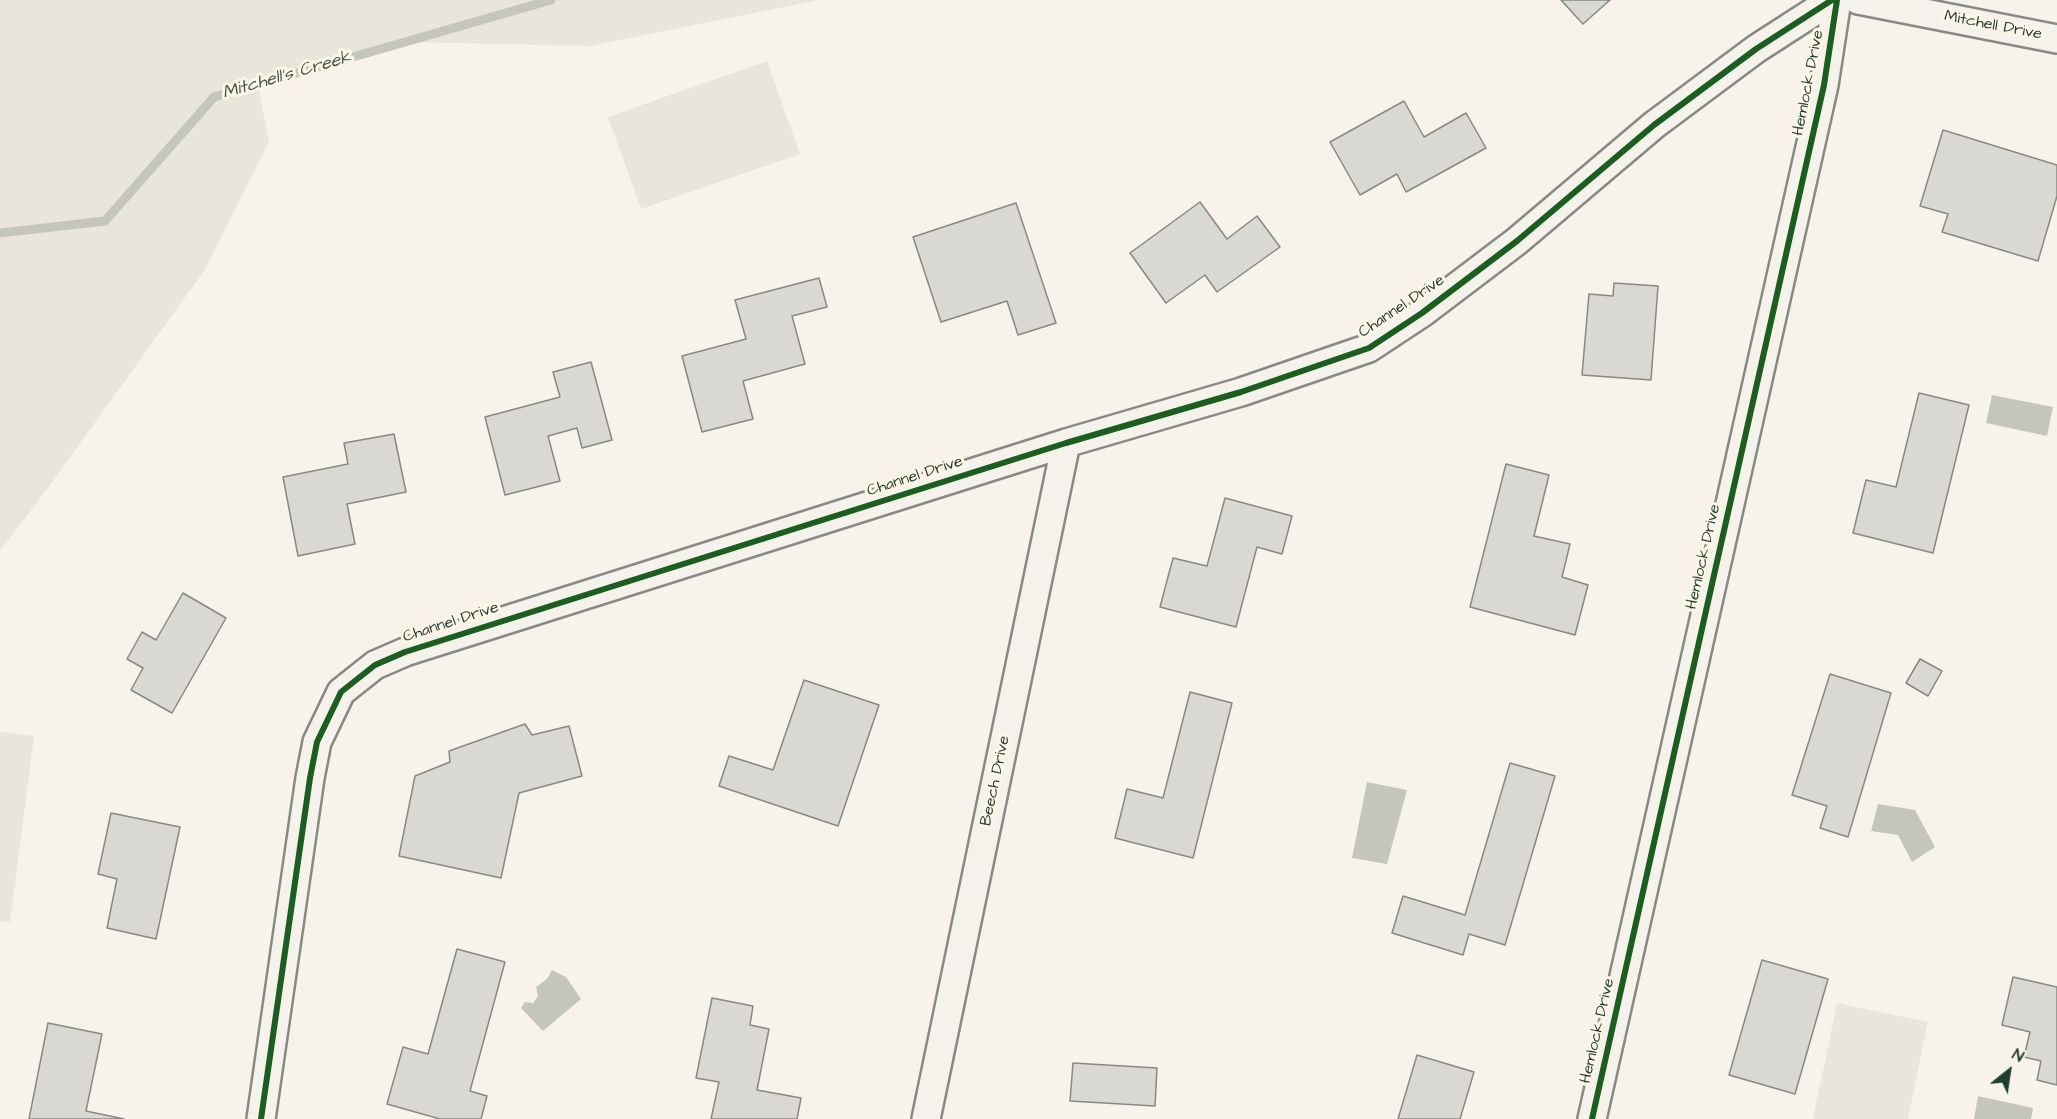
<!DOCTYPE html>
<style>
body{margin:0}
#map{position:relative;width:2057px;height:1119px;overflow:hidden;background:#f7f3ea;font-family:"Architects Daughter",sans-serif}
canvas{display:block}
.north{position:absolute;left:1979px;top:1041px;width:60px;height:60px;-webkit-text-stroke:4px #fcf5e5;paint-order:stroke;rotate:30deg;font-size:16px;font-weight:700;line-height:24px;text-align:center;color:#1f3d34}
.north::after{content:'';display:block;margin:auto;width:21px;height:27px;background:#1f3d34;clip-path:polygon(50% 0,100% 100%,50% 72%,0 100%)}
</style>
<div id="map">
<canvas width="2057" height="1119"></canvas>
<div class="north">N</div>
</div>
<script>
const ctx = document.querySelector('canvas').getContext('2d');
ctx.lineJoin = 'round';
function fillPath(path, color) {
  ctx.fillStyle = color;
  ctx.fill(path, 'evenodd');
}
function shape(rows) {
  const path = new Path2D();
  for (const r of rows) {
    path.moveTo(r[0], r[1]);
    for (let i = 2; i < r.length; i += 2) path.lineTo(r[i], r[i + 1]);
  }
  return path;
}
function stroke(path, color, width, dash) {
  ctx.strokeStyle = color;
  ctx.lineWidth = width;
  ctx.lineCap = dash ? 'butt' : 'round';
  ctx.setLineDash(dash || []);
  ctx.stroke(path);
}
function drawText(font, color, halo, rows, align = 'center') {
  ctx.font = font + ' "Architects Daughter",sans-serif';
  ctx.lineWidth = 6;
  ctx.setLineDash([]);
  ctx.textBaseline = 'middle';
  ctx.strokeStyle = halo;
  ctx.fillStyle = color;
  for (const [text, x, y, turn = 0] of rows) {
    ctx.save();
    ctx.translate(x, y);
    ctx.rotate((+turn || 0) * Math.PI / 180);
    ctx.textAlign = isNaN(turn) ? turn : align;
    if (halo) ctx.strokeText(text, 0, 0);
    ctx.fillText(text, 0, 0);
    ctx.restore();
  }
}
fillPath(shape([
 [0,0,819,0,590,46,406,42,258,85,269,142,204,271,45,492,0,551],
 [767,61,800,154,641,209,608,117],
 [0,732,34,736,10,922,0,921],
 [1837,1003,1928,1022,1908,1119,1813,1119]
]), '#e8e5da');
fillPath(shape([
 [1992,395,2053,407,2047,436,1986,423],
 [1367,782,1407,790,1387,864,1352,858],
 [1878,804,1915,810,1935,847,1912,862,1898,835,1871,831],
 [552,970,566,977,581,999,543,1031,521,1008,525,1002,533,1003,538,996,536,987,547,979],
 [1978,1096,2033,1108,2031,1119,1974,1119]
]), '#c4c6bb');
stroke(shape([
 [0,233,105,221,214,97,551,0]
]), '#c4c6bb', 9);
const building = shape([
 [1561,0,1610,0,1583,24,1561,0],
 [1404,101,1424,137,1466,113,1486,148,1406,192,1397,174,1360,195,1330,142,1404,101],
 [1943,130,2057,165,2057,196,2038,261,1942,232,1948,214,1920,206,1943,130],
 [1200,202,1227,239,1257,216,1280,247,1217,292,1205,275,1166,303,1130,253,1200,202],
 [1016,203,1056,323,1018,335,1007,301,941,322,913,237,1016,203],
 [819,278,827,307,792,316,805,364,743,381,753,419,702,432,682,356,746,339,735,300,819,278],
 [1614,283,1658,286,1651,380,1582,375,1589,294,1613,296,1614,283],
 [591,362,612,440,582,448,577,428,548,436,560,481,505,495,485,417,560,397,553,372,591,362],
 [1919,393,1969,405,1933,553,1853,533,1866,480,1896,487,1919,393],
 [394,434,406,492,347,504,355,544,298,556,283,477,348,464,344,443,394,434],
 [1506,464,1549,475,1534,536,1570,544,1562,577,1588,585,1575,635,1470,607,1506,464],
 [1225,498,1292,516,1282,554,1257,547,1236,627,1160,607,1173,558,1207,566,1225,498],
 [183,593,226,618,172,713,131,690,143,668,127,659,142,632,156,640,183,593],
 [1920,659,1942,671,1928,696,1906,683,1920,659],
 [1830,674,1891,693,1848,837,1820,828,1827,806,1792,795,1830,674],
 [804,680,879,705,838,826,719,786,729,756,773,770,804,680],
 [1190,692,1232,703,1193,858,1115,838,1127,789,1163,798,1190,692],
 [525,724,532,735,569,726,582,776,519,793,501,878,399,856,415,776,450,762,449,751,525,724],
 [1510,763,1555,776,1505,945,1469,934,1463,955,1392,933,1403,896,1465,915,1510,763],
 [111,813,180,827,156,939,107,928,117,879,98,874,111,813],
 [457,949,505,962,470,1091,487,1096,481,1119,440,1119,387,1104,403,1047,428,1054,457,949],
 [1762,960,1828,979,1795,1094,1729,1075,1762,960],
 [2013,977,2057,987,2057,1085,2037,1080,2041,1061,2024,1057,2030,1032,2002,1025,2013,977],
 [712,998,753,1006,750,1025,769,1029,757,1090,801,1098,797,1119,711,1119,719,1082,696,1078,712,998],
 [48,1023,102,1034,86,1111,124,1119,29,1119,48,1023],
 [1417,1055,1474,1072,1460,1119,1398,1119,1417,1055],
 [1073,1063,1157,1068,1155,1106,1070,1101,1073,1063]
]);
fillPath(building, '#dad8d2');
stroke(building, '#868984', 1.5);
const street = shape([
 [1858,0,2057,39],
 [261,1119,310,778,317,742,341,692,375,665,405,652,1066,443,1241,392,1369,348,1422,313,1517,241,1654,125,1756,49,1832,0],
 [926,1119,1066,443],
 [1592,1119,1824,85,1837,0]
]);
stroke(street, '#868984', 32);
stroke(street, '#f5f2ec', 27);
stroke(shape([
 [261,1119,310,778,317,742,341,692,375,665,405,652,1066,443,1241,392,1369,348,1422,313,1517,241,1654,125,1756,49,1832,0],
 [1592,1119,1824,85,1837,0]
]), '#1b5e20', 6);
drawText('16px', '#1f3d34', '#fcf5e5', [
 ["Mitchell Drive",1993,26,11],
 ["Hemlock Drive",1809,83,-79],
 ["Channel Drive",1402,307,-34],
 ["Channel Drive",915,477,-18],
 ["Hemlock Drive",1704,557,-77],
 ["Channel Drive",451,623,-18],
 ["Beech Drive",996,781,-78],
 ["Hemlock Drive",1598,1031,-77]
]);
drawText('italic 18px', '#435a51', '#fcf5e5', [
 ["Mitchell's Creek",287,76,-16]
]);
</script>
